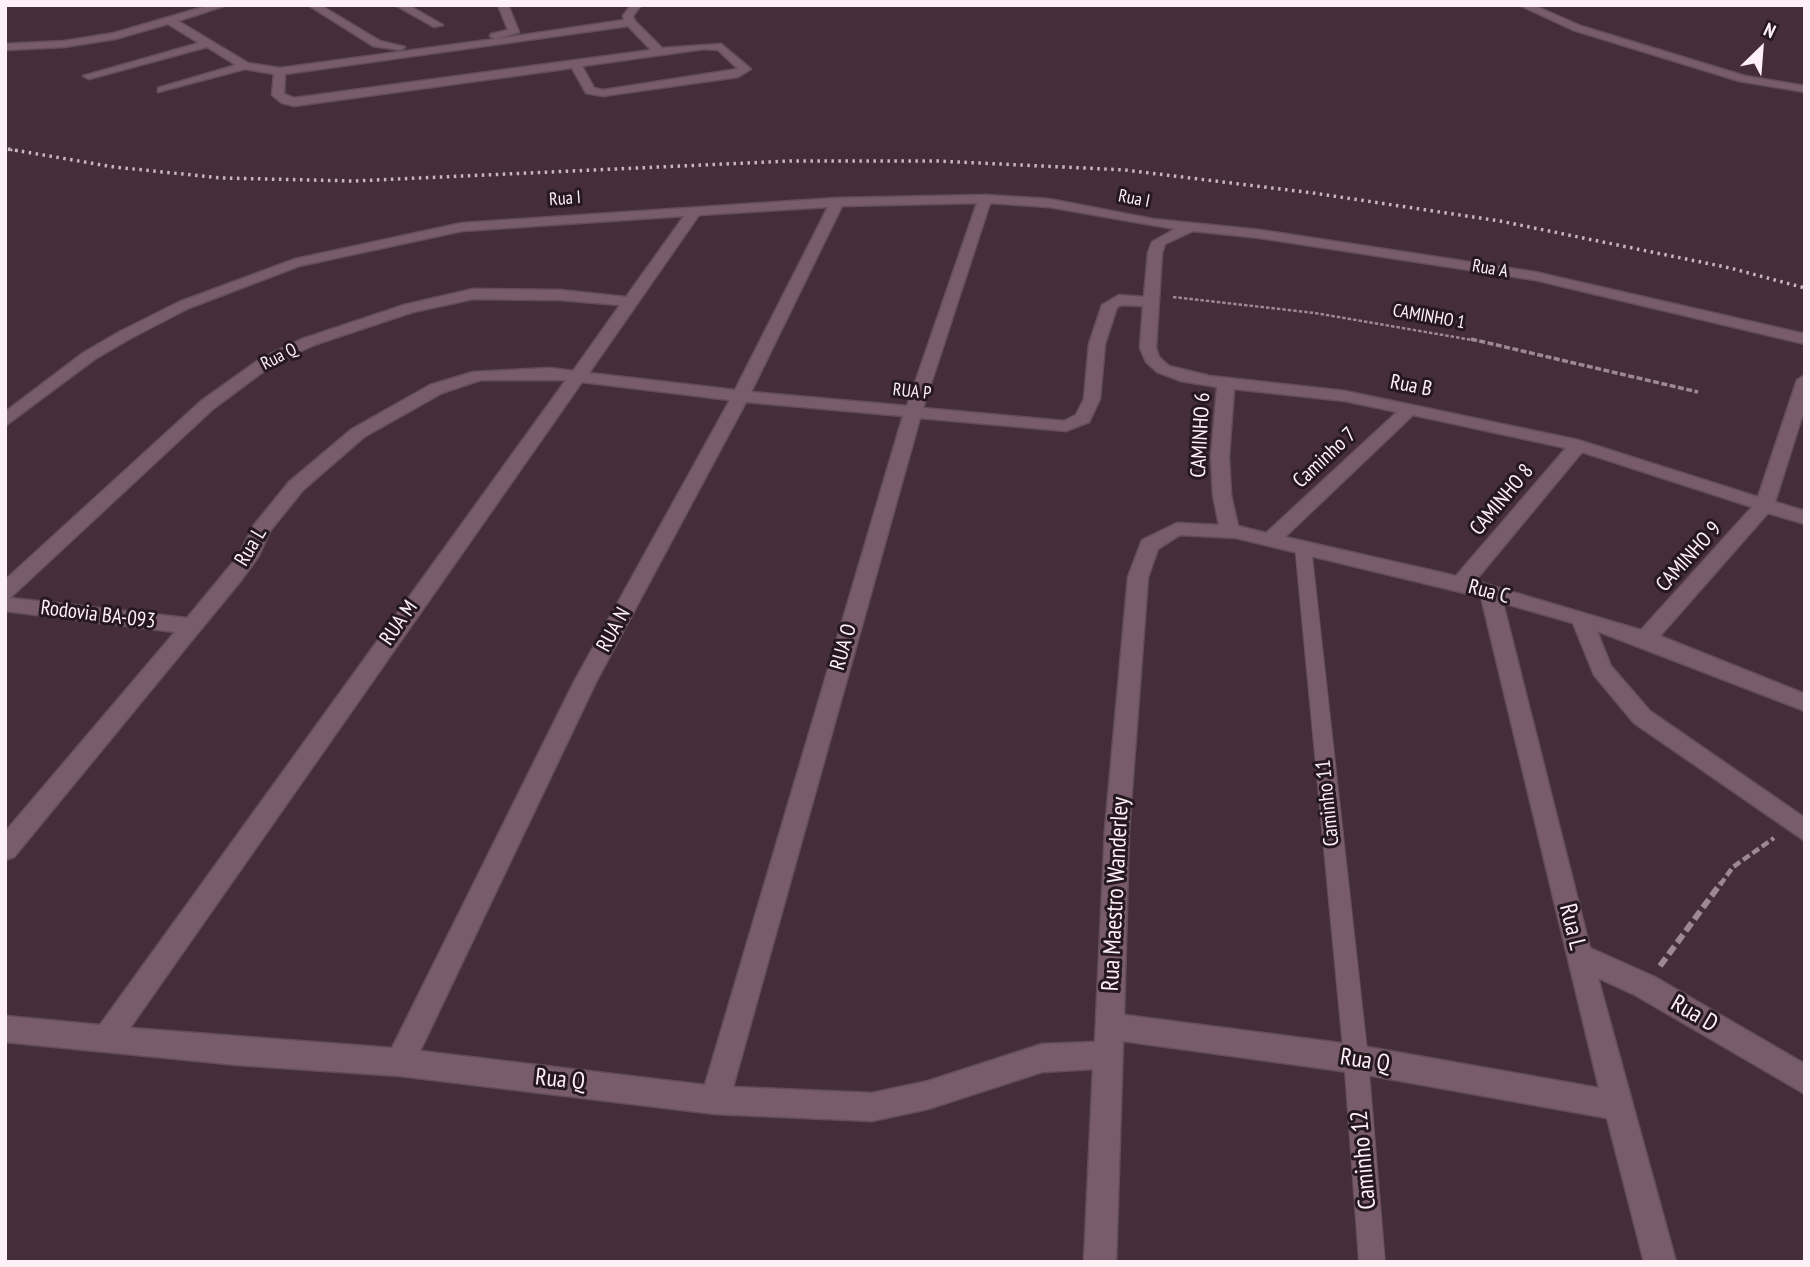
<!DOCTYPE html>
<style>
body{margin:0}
#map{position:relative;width:1810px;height:1267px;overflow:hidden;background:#462d3a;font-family:"PT Sans Narrow",sans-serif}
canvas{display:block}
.frame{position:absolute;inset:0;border:7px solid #fdf0f6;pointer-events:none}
.north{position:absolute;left:1726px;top:14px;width:70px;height:70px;-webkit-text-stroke:5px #25191f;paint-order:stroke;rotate:25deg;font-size:19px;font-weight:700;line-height:28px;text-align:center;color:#fdf0f6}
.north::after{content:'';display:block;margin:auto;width:24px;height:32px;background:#fdf0f6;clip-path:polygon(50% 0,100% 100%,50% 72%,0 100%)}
</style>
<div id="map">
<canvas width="1810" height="1267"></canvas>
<div class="frame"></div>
<div class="north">N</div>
</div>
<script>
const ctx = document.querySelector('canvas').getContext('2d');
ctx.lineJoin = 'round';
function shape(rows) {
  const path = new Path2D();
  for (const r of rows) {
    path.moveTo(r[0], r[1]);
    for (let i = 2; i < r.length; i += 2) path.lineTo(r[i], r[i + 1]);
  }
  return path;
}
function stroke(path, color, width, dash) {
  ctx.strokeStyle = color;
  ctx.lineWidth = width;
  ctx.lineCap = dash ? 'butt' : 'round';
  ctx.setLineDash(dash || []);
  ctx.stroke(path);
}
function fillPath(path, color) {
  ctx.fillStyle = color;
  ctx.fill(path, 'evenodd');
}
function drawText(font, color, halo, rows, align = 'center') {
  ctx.font = font + ' "PT Sans Narrow",sans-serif';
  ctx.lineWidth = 6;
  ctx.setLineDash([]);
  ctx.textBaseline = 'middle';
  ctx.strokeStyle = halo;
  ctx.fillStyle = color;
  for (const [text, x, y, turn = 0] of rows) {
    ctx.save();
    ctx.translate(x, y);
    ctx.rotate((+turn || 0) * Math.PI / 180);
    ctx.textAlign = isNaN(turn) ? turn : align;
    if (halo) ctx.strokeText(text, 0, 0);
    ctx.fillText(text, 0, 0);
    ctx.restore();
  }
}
const lane = shape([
 [1303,541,1311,546,1368,1059,1385,1262,1359,1262,1344,1059,1295,546,1303,541]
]);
const street = shape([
 [210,5,227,5,178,21,248,63,280,68,495,39,490,36,491,34,508,30,498,5,508,5,519,32,496,39,624,20,623,16,631,5,641,5,633,16,635,21,662,48,721,44,751,69,738,77,603,96,586,93,572,68,294,106,282,103,272,95,274,74,245,69,158,92,158,88,236,65,207,47,89,79,83,76,199,43,168,24,115,39,64,47,5,50,5,44,64,41,114,33,210,5],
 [628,26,651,50,294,98,284,94,285,74,628,26],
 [704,49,718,50,738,69,603,90,594,88,582,66,704,49],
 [308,5,320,5,380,41,405,47,400,50,373,46,308,5],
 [395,5,408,5,443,25,434,27,395,5],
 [1519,5,1533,5,1581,26,1745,76,1805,86,1805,92,1739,81,1573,30,1519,5],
 [985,195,1049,199,1153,219,1260,230,1535,272,1805,334,1805,344,1535,280,1260,238,1193,231,1165,244,1162,253,1156,348,1159,357,1169,366,1210,376,1345,391,1578,440,1758,497,1797,380,1805,375,1805,407,1775,502,1805,511,1805,524,1768,513,1660,636,1805,694,1805,711,1597,631,1611,666,1650,711,1805,818,1805,841,1634,723,1594,675,1573,623,1503,603,1590,948,1655,977,1805,1064,1805,1094,1635,995,1598,978,1676,1262,1644,1262,1607,1118,1356,1073,1123,1041,1116,1262,1084,1262,1093,1069,1042,1072,928,1109,872,1121,715,1114,400,1076,238,1065,5,1042,5,1016,100,1025,566,380,481,380,442,393,364,437,303,490,270,531,258,557,239,583,14,857,5,860,5,832,175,632,5,611,5,580,201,401,260,359,302,339,404,305,473,289,560,290,626,297,684,216,462,231,299,266,189,308,131,338,95,359,5,426,5,412,83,353,119,332,179,302,295,259,462,223,837,198,985,195],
 [977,203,907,406,751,392,842,206,977,203],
 [990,203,1049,207,1175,229,1152,242,1148,253,1144,297,1119,295,1102,305,1089,344,1084,399,1076,415,1064,421,923,408,990,203],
 [828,207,735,390,589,373,699,215,828,207],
 [473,299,560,300,620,305,573,371,550,368,473,372,430,385,352,429,289,482,254,525,239,555,187,618,10,598,213,409,272,365,314,345,413,312,473,299],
 [1122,305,1143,306,1140,348,1146,362,1157,372,1181,381,1217,387,1211,457,1213,495,1219,525,1177,523,1142,540,1128,577,1105,830,1095,1042,1042,1044,928,1081,872,1093,733,1087,920,418,1066,431,1089,422,1100,399,1105,344,1117,307,1122,305],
 [582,382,730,400,574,682,392,1048,130,1028,582,382],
 [1234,389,1345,401,1397,412,1266,533,1238,526,1231,495,1229,457,1234,389],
 [746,402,903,416,705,1085,420,1051,596,682,746,402],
 [1413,415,1566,448,1456,576,1285,537,1413,415],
 [1582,452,1752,507,1641,630,1475,581,1582,452],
 [1180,535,1236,538,1481,597,1599,1088,1356,1045,1124,1015,1129,830,1148,577,1158,549,1180,535]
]);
stroke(lane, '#624d58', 2);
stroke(street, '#624d58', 3);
stroke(shape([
 [1173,297,1315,313,1478,341]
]), '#9c8993', 2.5, [3.5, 2]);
stroke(shape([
 [1471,339,1698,392]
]), '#9c8993', 3.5, [6, 2.5]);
stroke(shape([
 [1720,885,1733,867,1774,838]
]), '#9c8993', 4.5, [8, 3.5]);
stroke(shape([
 [1660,966,1721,883]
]), '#9c8993', 6, [10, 4.5]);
fillPath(lane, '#795c6b');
fillPath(street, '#795c6b');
stroke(shape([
 [5,149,18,151]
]), '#c8b7bf', 2.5, [2, 3.5]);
stroke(shape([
 [8,149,114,167,222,178,354,181,790,161,937,161,1125,170,1313,193,1500,221,1730,268,1805,288]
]), '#c8b7bf', 3.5, [2.5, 4.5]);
drawText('18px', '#fdf0f6', '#25191f', [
 ["Rua I",565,199,-4],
 ["Rua I",1134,199,11],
 ["Rua A",1490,269,10],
 ["CAMINHO 1",1429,317,10],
 ["Rua Q",279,357,-27],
 ["RUA P",912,392,6]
]);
drawText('21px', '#fdf0f6', '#25191f', [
 ["Rua B",1411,386,11],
 ["CAMINHO 6",1201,435,-87],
 ["Caminho 7",1325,458,-43],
 ["CAMINHO 8",1502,500,-50],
 ["Rua L",251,547,-59],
 ["CAMINHO 9",1689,557,-48],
 ["Rua C",1489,592,15],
 ["Rodovia BA-093",98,615,7],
 ["RUA M",399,623,-55],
 ["RUA N",614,630,-61],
 ["RUA O",844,647,-74],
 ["Caminho 11",1328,803,-96]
]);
drawText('24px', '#fdf0f6', '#25191f', [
 ["Rua Maestro Wanderley",1116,894,-87],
 ["Rua L",1572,927,76],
 ["Rua D",1694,1014,30],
 ["Rua Q",1365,1061,9],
 ["Rua Q",560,1080,6],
 ["Caminho 12",1364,1160,-95]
]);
</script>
